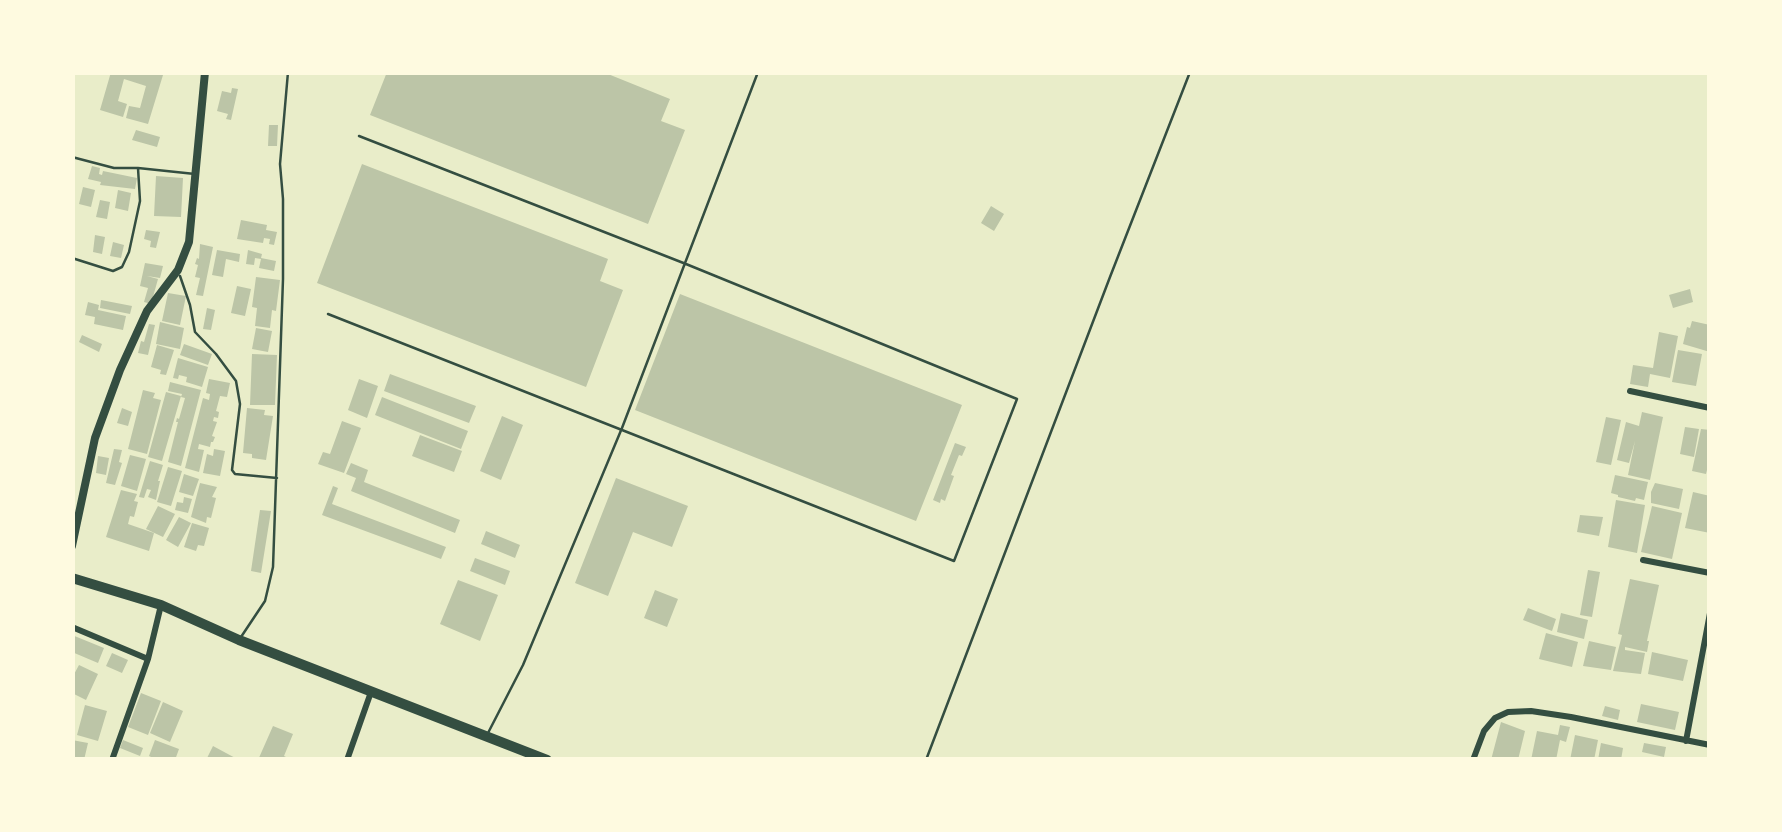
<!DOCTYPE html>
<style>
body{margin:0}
#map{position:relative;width:1782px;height:832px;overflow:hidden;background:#e9edc9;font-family:"Fira Sans Condensed",sans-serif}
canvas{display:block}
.frame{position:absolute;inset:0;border:75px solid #fefae0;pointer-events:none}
</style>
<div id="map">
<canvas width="1782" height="832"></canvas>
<div class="frame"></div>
</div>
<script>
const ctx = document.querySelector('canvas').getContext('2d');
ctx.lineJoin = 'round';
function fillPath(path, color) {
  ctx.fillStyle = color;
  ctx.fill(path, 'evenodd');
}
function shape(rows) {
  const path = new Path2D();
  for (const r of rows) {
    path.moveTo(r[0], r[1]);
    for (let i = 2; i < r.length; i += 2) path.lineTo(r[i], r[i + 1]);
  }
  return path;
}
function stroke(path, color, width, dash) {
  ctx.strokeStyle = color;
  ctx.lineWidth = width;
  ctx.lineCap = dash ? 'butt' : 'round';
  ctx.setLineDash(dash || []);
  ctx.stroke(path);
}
fillPath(shape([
 [111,72,154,72,163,75,148,124,126,118,129,106,140,108,146,86,124,79,118,101,127,104,123,117,100,110],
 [387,72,603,72,670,99,661,121,685,130,648,224,370,115],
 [232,88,238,89,231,120,226,119,228,114,217,111,222,91,231,93],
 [269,125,278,125,277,146,268,146],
 [136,130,160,137,157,147,132,140],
 [362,164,608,259,600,281,623,290,586,387,317,283],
 [92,166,100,168,99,174,102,175,103,171,137,178,135,189,100,185,101,182,88,179],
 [156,176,183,178,181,217,154,216],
 [83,187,95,190,91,207,79,204],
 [118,190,131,193,128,211,115,208],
 [100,200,110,202,107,219,96,217],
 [991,206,1004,214,994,231,981,223],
 [241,220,267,225,266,230,277,232,274,245,269,244,270,239,264,238,263,243,237,239],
 [146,230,160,232,156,248,150,247,151,241,144,239],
 [95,235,105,237,102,254,93,252],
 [113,242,124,245,121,258,110,256],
 [200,244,213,247,203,296,196,295,200,278,195,277,198,265,195,264,197,258,199,259],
 [217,250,240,254,239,262,226,259,223,277,212,275],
 [248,250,262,254,261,258,276,261,274,271,259,268,261,259,255,258,254,265,246,264],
 [145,263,163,266,160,278,147,276,158,279,151,304,144,302,148,288,140,286],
 [256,277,280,280,276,311,272,310,270,328,255,326,257,308,252,307],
 [237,286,251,289,245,316,231,313],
 [1690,289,1693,302,1673,308,1669,295],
 [168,293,186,296,180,325,162,321],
 [680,294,962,405,916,521,635,410],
 [101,300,132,306,130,314,100,308],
 [88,302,99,305,98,310,126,316,123,330,94,324,95,317,85,315],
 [207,308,215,310,211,330,203,329],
 [1692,321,1710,325,1710,352,1683,344,1687,327,1690,328],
 [160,322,184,328,180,349,156,344],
 [149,324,155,325,148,355,138,353,141,341,144,342],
 [256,328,272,331,268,352,252,349],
 [1659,332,1678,336,1670,378,1650,374,1648,387,1630,384,1633,365,1653,368],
 [82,335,102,344,99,352,79,342],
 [184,344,212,354,208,365,180,355],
 [157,345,174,350,166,375,160,374,161,370,151,367],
 [1678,350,1702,354,1696,386,1672,382],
 [252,354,277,355,275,405,250,405],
 [178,358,208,367,202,387,186,382,187,377,179,375,178,379,173,378],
 [390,374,476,406,469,423,384,391],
 [209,379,230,383,227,397,220,396,216,411,219,412,218,418,214,417,213,421,217,422,212,436,215,437,213,442,211,442,210,447,199,444,198,449,204,450,199,472,185,468,203,398,209,400,210,394,206,393],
 [359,379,378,386,367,418,348,410],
 [170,382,201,390,181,466,168,462,178,422,176,422,177,418,179,419,185,398,181,397,182,394,168,391],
 [143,390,155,393,153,398,161,400,147,454,128,449],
 [166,392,181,396,162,461,148,457],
 [382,397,468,431,461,449,375,415],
 [122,408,132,412,128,426,117,423],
 [247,408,265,410,264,415,273,416,266,460,252,458,252,454,243,453],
 [1642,412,1663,417,1650,480,1628,475,1635,441,1629,463,1617,460,1626,422,1639,426],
 [502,416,523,425,501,480,480,471],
 [1606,417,1621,420,1611,465,1596,462],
 [342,421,361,428,344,473,318,464,323,452,330,454],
 [1685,427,1699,429,1694,457,1680,454],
 [1701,429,1710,430,1710,458,1706,474,1692,471],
 [420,435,462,451,454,472,412,456],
 [955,443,966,447,962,456,959,455,951,475,954,476,945,501,941,499,940,503,933,500],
 [114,449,122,450,119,462,122,463,115,485,106,483],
 [214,449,225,451,220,476,203,473,207,454,213,456],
 [130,455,146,459,137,491,121,486],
 [98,456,109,458,106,475,96,473],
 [150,461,163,465,158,481,160,481,156,500,148,497,151,490,147,489,144,498,139,497],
 [351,463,368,470,364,482,460,520,455,533,351,491,356,478,346,474],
 [168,467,182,471,171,506,157,502],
 [184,474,199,479,193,496,179,492],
 [1615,475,1648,482,1644,500,1636,498,1635,501,1618,497,1618,495,1611,493],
 [616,478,688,506,672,547,633,532,608,596,575,583],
 [200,483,217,487,212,497,216,498,211,518,207,517,206,523,191,517],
 [1655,483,1683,489,1679,509,1651,503,1651,492],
 [333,486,338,488,332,504,446,547,441,559,322,515],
 [121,490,137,494,134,501,138,502,134,517,130,516,128,524,154,533,149,551,106,537],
 [1693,492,1710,496,1710,533,1685,528],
 [184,497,192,499,188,513,175,510,177,502,183,503],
 [1616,500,1645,505,1637,553,1608,547],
 [158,506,175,514,163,537,146,529],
 [1652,506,1682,513,1672,559,1641,552],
 [260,510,271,511,261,573,251,571],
 [1580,515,1603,517,1599,536,1577,532],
 [179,517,191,523,178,547,166,540],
 [192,523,209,528,204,546,198,545,196,551,184,547],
 [486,531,520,545,515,558,481,544],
 [475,558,510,571,505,585,470,571],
 [1588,570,1600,572,1592,617,1580,615],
 [1630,579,1659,585,1647,641,1649,641,1647,652,1625,647,1625,650,1645,653,1641,674,1613,671,1622,635,1618,634],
 [458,580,498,595,480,641,440,624],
 [655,590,678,599,667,627,644,618],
 [1528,608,1556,619,1552,631,1523,620],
 [1561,613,1588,620,1584,639,1557,632],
 [1546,633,1578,642,1572,667,1539,659],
 [72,635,104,648,98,663,72,652],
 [1589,641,1616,647,1611,670,1583,666],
 [1652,652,1688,660,1683,681,1648,674],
 [112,653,128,660,122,673,106,666],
 [79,665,98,674,86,700,72,693,72,678],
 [141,693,161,701,148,735,128,727],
 [163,702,183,711,170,742,150,733],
 [1641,704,1679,712,1675,730,1637,722],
 [85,705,107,711,98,741,77,735],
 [1605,706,1620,710,1618,720,1602,716],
 [1501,722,1525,731,1518,760,1491,760],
 [1560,725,1570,727,1566,742,1560,740,1556,760,1531,760,1537,731,1558,735],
 [273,726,293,734,284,756,292,760,258,760],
 [1575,735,1598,740,1594,760,1570,760],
 [72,740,88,743,84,760,72,760],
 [123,740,143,748,140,756,120,748],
 [155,740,179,749,175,760,157,760,149,756],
 [1601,743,1623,748,1621,760,1598,760],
 [1644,743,1666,747,1664,757,1642,752],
 [213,746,239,760,206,760]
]), '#bcc5a7');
stroke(shape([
 [72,157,114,168,138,168,195,174],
 [72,258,113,271,122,267,129,252,140,201,138,168],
 [180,276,190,305,195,332,216,354,236,381,240,404,232,470,235,474,277,478],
 [328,314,954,561,1017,399,686,264,359,136],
 [241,637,265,601,273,567,283,279,283,199,280,164,288,72],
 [488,733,523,665,622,428,758,72],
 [926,760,1110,277,1190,72]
]), '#344e41', 2.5);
stroke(shape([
 [1630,391,1710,408],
 [1643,560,1710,573],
 [72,627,148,659],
 [1686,741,1710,613],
 [112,760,148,659,161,605],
 [347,760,371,692],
 [1473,760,1484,731,1495,718,1508,712,1531,711,1571,717,1710,745]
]), '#344e41', 6);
stroke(shape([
 [72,546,95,438,120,370,147,311,178,270,189,242,205,72]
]), '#344e41', 8);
stroke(shape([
 [72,578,161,605,239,640,547,760]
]), '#344e41', 10);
</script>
